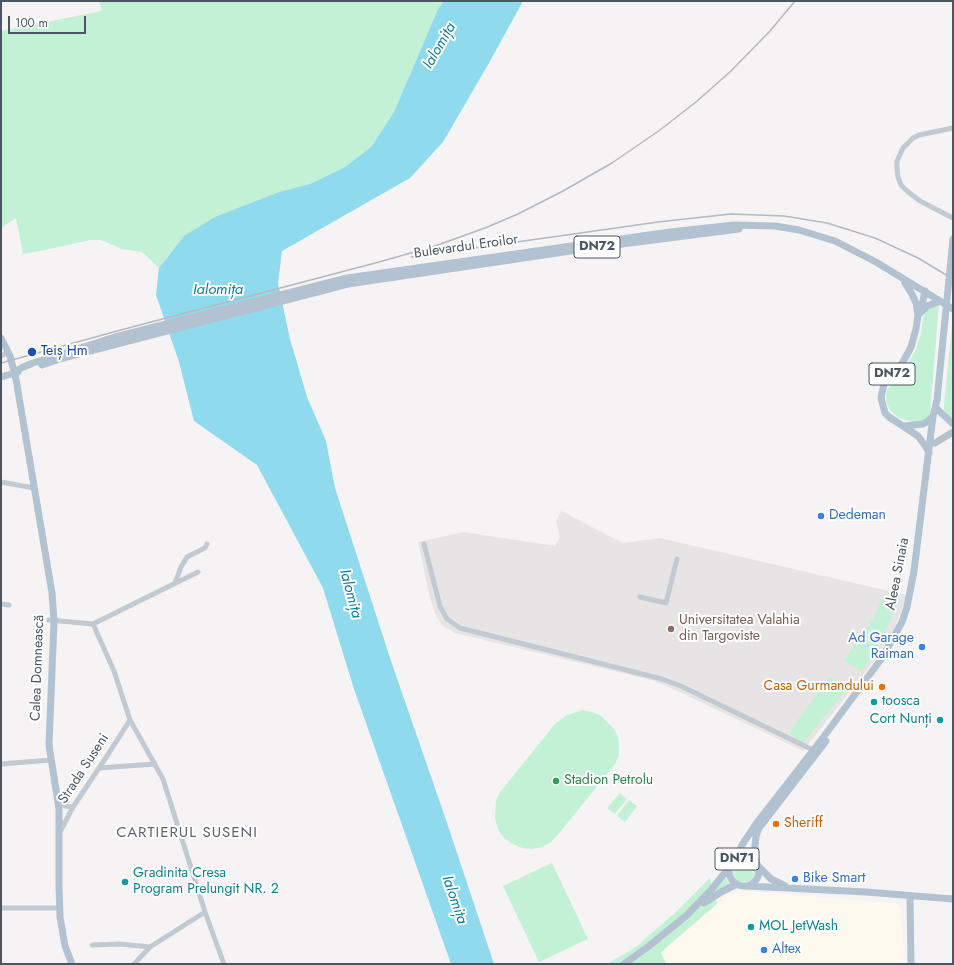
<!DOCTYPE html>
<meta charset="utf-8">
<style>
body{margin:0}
#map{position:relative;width:954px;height:965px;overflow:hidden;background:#f5f3f3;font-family:Jost,sans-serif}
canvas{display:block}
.frame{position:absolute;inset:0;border:2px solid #4a5661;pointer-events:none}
.scale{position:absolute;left:8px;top:16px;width:78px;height:18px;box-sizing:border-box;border:2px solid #4a5661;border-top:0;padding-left:5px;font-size:12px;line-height:14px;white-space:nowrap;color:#4a5661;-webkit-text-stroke:3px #fff;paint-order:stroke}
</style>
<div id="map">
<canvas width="954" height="965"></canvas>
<div class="frame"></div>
<div class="scale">100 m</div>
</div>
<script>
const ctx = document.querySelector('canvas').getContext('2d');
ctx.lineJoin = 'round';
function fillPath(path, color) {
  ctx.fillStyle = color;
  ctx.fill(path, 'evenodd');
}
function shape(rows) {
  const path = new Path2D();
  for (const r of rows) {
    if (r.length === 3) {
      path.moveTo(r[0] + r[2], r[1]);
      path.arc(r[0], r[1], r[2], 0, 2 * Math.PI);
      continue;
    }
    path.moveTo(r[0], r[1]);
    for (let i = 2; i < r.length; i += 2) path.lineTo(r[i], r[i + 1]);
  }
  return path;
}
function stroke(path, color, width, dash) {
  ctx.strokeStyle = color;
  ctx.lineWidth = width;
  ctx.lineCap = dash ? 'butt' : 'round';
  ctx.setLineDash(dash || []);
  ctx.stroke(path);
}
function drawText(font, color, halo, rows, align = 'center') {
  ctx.font = font + ' Jost,sans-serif';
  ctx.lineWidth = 4;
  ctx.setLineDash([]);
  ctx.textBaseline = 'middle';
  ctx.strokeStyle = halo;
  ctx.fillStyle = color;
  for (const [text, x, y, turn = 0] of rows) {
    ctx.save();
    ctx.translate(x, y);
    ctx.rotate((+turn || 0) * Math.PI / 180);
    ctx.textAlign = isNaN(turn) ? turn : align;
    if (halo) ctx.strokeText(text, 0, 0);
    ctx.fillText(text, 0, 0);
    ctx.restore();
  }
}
fillPath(shape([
 [746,891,895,903,899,906,901,911,905,964,666,964,661,953,726,896,738,892]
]), '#fdf9ef');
fillPath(shape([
 [561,511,623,543,660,538,906,595,904,604,896,625,883,647,867,670,803,751,669,687,651,680,455,633,443,626,436,616,430,598,418,542,464,532,555,546,560,537,556,522]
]), '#e6e4e5');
fillPath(shape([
 [99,1,444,1,438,9,394,112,372,146,345,167,310,184,279,192,184,236,159,268,142,252,122,249,101,240,90,240,55,248,23,254,16,218,1,228,1,31,102,11],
 [933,305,939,305,930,413,927,418,924,421,912,422,899,418,890,410,887,404,886,396,887,390,909,362,916,349,921,333,924,312],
 [953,315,953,420,948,416,944,410,944,405],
 [884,595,899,600,883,636,862,671,844,661,874,618],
 [830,677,847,688,804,742,791,736,790,731],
 [583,710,592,712,600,715,614,729,618,737,619,746,619,755,615,764,557,836,551,842,542,847,532,849,522,848,513,844,504,838,498,829,495,819,496,800,501,791,555,724,567,715],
 [620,793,627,799,615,814,607,808],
 [629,800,637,806,625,822,617,816],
 [744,871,11],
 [552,863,588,939,539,962,503,886],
 [725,877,731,886,714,894,717,904,661,952,666,964,607,964,636,947,676,912,710,878,713,889]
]), '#c3f1d5');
fillPath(shape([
 [444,1,523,1,489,63,443,142,410,178,282,251,278,283,290,339,307,397,326,441,335,488,390,658,446,820,494,964,451,964,354,689,323,588,257,465,194,421,179,362,156,295,159,268,184,236,215,217,279,192,310,184,345,167,372,146,394,112,438,9]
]), '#90daee');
stroke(shape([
 [953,128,919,135,913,138,903,148,897,161,897,169,898,177,901,185,907,191,920,201,953,218],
 [1,356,9,352],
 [1,482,34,488],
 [424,544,440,606,447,619,460,628,662,679,683,687,813,750],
 [175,583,181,567,187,557,205,548,207,544],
 [640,597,666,603,677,559],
 [1,604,9,605],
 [49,620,93,624],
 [93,624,114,671,130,720,163,779,205,912,224,964],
 [93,624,198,572],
 [1,764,51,760],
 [99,768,155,764],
 [59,801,65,806,73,807],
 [60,832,73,807,107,756,130,720],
 [1,908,59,908],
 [92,945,120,944,150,947],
 [134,964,150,947,205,912]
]), '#c1cad2', 5);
stroke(shape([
 [905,283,912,294,916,303,918,315,916,329,911,347,903,362,884,384,881,398,885,413,889,417,918,436,926,447,929,453],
 [921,311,925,291],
 [918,315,927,306,940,301],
 [1,338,10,356,16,379,52,593,54,621,49,745,59,809,59,886,60,917,65,946,72,964],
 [42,365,63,358,348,284,591,248,739,229],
 [14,373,21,368,33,363,115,337,347,278,670,232,734,225,775,226,799,230,835,241,876,262,953,309],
 [1,377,18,372],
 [936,408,953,424],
 [904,426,923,424,927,422,933,416],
 [935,443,953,432],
 [744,871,15],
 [735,860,742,845,756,824,819,743,882,658,902,622,907,607,914,571,933,416,937,400],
 [756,862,755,845,756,836,759,828,826,741],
 [759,867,771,879,785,886],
 [747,886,866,892,953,899],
 [910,896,911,964],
 [704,903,721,892,737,884],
 [624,964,649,946,687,915,711,890,731,865]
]), '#b3c2d1', 7);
stroke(shape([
 [411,257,658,222,731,214,784,216,827,223,875,238,918,258,953,279],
 [1,363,117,331,379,262,432,247,485,228,518,214,563,191,612,163,660,130,696,102,731,71,770,31,795,1]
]), '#b5b8bd', 1.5);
stroke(shape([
 [937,400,953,239]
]), '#b3c2d1', 7);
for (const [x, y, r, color] of [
 [32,352,5,"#1a4fb4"],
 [821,516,4,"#3f7fe0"],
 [671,629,4,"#8d6e63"],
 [922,647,4,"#3f7fe0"],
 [882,687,4,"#e8710a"],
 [874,702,4,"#0f9aa8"],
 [940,720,4,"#0f9aa8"],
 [556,781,4,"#2e9e5b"],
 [776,824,4,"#e8710a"],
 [795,879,4,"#3f7fe0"],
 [125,882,4,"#0f9aa8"],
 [751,927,4,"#0f9aa8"],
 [764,950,4,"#3f7fe0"]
]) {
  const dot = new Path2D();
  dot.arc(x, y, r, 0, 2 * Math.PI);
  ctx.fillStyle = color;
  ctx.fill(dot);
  stroke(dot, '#fff', 1.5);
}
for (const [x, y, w] of [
 [597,247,46],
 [892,374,46],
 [737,859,44]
]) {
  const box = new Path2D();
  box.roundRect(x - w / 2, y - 11, w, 22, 3);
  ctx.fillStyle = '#fff';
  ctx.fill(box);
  stroke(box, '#4a5661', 1);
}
drawText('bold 13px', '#4a5661', null, [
 ["DN72",597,247],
 ["DN72",892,374],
 ["DN71",737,859]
]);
drawText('14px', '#4a5661', '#fff', [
 ["Bulevardul Eroilor",466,247,-8],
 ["Aleea Sinaia",898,574,-79],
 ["Calea Domnească",38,668,-88],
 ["Strada Suseni",84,769,-57]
]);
drawText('14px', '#164399', '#fff', [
 ["Teiș Hm",41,352]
], 'left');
drawText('14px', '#366cbe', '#fff', [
 ["Dedeman",829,516],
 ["Ad Garage",914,639,"right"],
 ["Raiman",914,655,"right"],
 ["Bike Smart",803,879],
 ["Altex",772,950]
], 'left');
drawText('14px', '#785e54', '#fff', [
 ["Universitatea Valahia",679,621],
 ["din Targoviste",679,637]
], 'left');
drawText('14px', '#c56008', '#fff', [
 ["Casa Gurmandului",874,687],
 ["Sheriff",784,824,"left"]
], 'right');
drawText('14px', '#0d838f', '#fff', [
 ["toosca",882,702],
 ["Cort Nunți",932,720,"right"],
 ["Gradinita Cresa",133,874],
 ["Program Prelungit NR. 2",133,890],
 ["MOL JetWash",759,927]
], 'left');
drawText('14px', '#27864d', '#fff', [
 ["Stadion Petrolu",564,781]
], 'left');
drawText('italic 15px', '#0c7c9b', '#fff', [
 ["Ialomița",440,46,-60],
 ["Ialomița",218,290],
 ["Ialomița",350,594,75],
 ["Ialomița",454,900,71]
]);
ctx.letterSpacing = '1px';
drawText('15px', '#5f6368', '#fff', [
 ["CARTIERUL SUSENI",187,833]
]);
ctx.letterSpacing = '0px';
</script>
